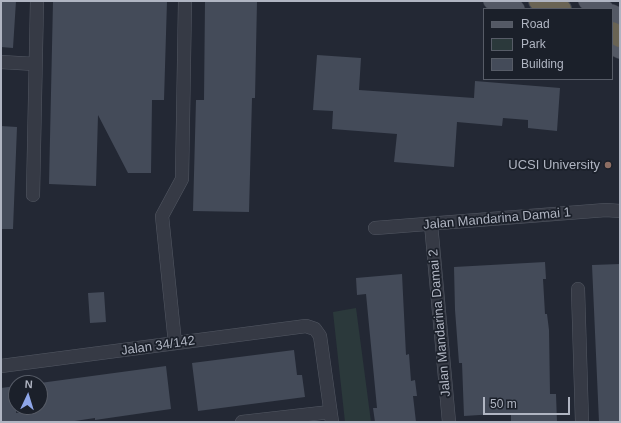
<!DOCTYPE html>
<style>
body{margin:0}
#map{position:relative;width:621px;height:423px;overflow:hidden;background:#232834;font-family:Helvetica,sans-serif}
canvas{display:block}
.frame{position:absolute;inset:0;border:2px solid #b0b5c2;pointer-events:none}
.legend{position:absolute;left:483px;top:8px;width:130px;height:72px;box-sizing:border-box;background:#1b202a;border:1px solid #575c67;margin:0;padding:5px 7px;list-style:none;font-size:12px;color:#b0b5c2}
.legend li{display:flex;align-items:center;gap:8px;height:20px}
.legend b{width:20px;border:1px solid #575c67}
.north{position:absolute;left:8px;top:375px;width:40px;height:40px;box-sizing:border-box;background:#1b202a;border:1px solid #575c67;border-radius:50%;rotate:4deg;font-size:11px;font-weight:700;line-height:16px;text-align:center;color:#b0b5c2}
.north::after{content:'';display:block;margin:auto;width:14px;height:18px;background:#8ea6e9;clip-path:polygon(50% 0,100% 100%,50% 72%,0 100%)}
.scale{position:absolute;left:483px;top:397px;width:87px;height:18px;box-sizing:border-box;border:2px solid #b0b5c2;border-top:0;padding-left:5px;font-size:12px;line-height:14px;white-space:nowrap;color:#b0b5c2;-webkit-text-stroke:3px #1b202a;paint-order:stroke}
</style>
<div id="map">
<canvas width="621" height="423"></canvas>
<div class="frame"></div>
<ul class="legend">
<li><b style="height:5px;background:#545965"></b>Road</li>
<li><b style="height:11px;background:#2b393b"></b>Park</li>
<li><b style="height:11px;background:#444b59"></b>Building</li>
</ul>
<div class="north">N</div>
<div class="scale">50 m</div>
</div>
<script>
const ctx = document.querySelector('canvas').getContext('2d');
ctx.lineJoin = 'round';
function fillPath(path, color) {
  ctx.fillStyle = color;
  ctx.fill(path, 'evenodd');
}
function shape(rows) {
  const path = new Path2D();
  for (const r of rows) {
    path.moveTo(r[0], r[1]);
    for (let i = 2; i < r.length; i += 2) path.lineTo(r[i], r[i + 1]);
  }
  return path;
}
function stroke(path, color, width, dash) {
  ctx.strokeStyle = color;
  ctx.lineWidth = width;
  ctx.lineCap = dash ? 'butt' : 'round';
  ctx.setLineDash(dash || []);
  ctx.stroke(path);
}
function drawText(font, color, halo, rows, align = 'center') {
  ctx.font = font + ' Helvetica,sans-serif';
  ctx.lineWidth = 3.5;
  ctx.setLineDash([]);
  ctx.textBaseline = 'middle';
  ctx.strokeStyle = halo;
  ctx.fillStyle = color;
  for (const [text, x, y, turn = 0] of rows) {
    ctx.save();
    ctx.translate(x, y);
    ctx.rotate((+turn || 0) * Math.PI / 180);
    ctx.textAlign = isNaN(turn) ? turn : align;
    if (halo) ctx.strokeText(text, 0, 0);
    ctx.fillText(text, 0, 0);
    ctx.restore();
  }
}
fillPath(shape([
 [356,308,371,422,345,422,333,312]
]), '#2b393b');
fillPath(shape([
 [1,1,16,1,13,48,1,47],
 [53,1,167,1,164,100,152,100,151,173,128,173,98,115,96,186,49,184],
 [205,1,257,1,255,98,252,98,249,212,193,211,196,100,204,100],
 [317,55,361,58,359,90,474,98,475,81,560,88,557,131,528,128,528,120,503,118,502,126,457,122,454,167,394,162,397,134,332,129,333,111,313,110],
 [1,126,17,127,13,229,1,229],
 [545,262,546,279,543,279,545,314,547,314,549,330,550,394,556,394,557,422,511,422,511,413,464,416,462,363,459,363,455,310,454,267],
 [620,264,620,422,599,422,592,265],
 [402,274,406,355,409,354,411,381,415,380,417,396,413,396,416,422,375,422,373,408,377,408,366,294,357,295,356,278],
 [104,292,106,322,90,323,88,293],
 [294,350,297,375,302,375,305,397,198,411,192,363],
 [166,366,171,409,95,420,95,418,68,422,1,422,1,388,16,386,16,413,40,409,40,383]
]), '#444b59');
const minor = shape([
 [1,62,35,64],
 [33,195,37,1],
 [431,224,449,422],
 [375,228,606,210,620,211],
 [578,289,582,422],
 [175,343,162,216,182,179,185,1],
 [1,366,306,326,315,329,320,336,332,422],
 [242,422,330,412]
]);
const major = shape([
 [492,1,516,9],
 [587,1,605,9],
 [612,13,620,17],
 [612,46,620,50]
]);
const highway = shape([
 [539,1,561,9],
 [612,32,620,37]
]);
stroke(minor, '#535863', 14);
stroke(major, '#3f434f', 18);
stroke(highway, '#404550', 22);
stroke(minor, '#363a45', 13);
stroke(major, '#545965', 17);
stroke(highway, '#6a6454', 20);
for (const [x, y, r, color] of [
 [608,165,4,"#8d6e63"]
]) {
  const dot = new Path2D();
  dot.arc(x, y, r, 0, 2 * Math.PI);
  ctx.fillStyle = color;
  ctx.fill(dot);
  stroke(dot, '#1b202a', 1.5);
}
drawText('13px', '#b0b5c2', '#1b202a', [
 ["UCSI University",600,165]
], 'right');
drawText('13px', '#b0b5c2', '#1b202a', [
 ["Jalan Mandarina Damai 1",497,219,-5],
 ["Jalan Mandarina Damai 2",440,323,-95],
 ["Jalan 34/142",158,346,-8]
]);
</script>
